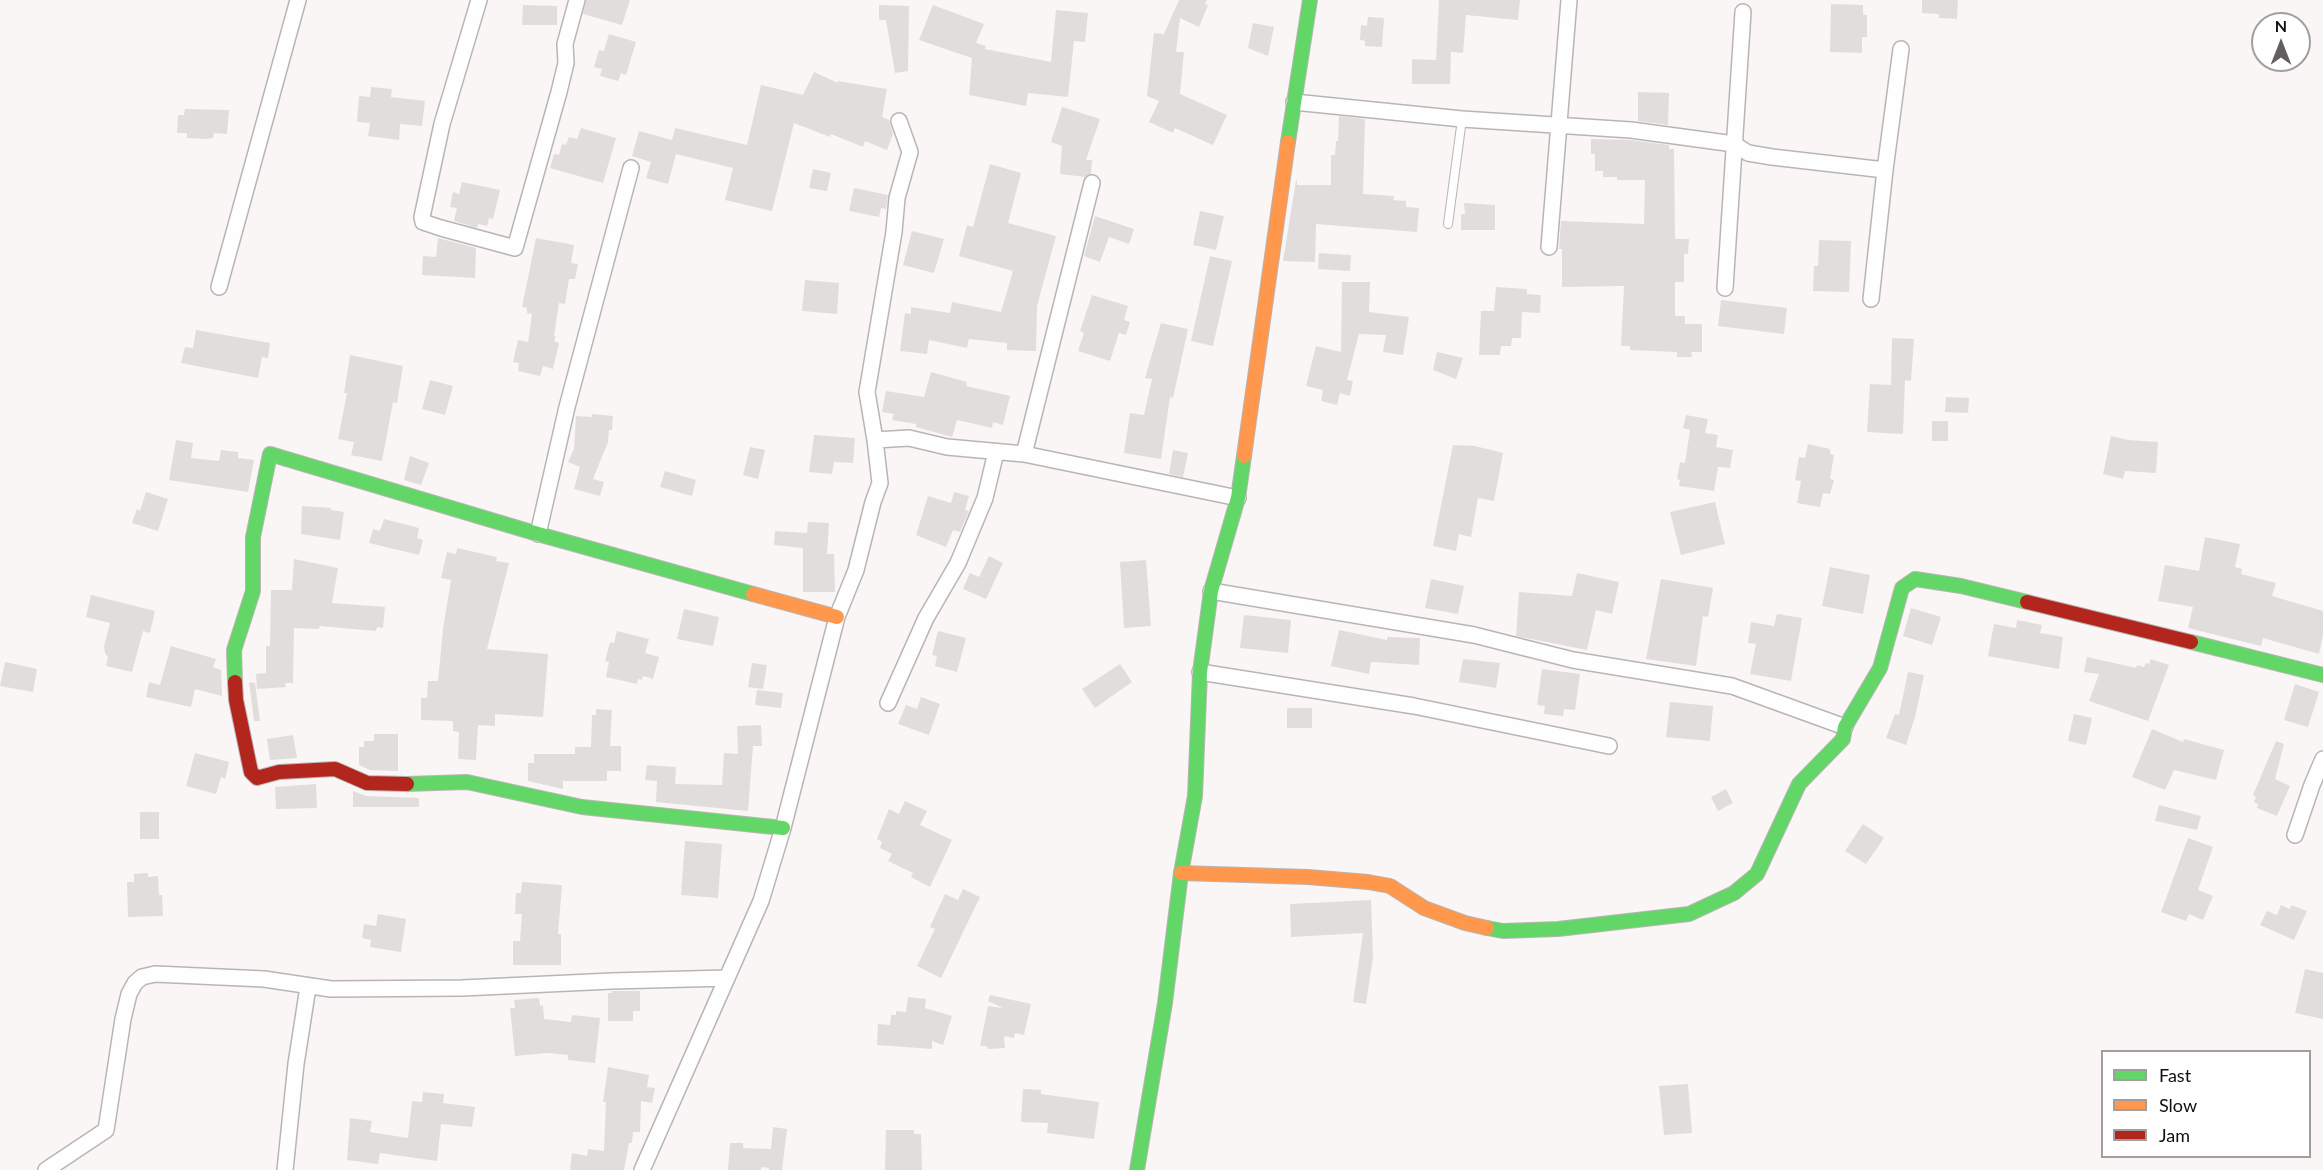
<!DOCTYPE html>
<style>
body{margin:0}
#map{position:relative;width:2323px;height:1170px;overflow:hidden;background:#fbf6f6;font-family:Lato,sans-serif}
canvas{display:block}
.legend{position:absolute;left:2101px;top:1050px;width:210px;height:108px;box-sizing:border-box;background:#fff;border:2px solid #a09e9f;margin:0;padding:8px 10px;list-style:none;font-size:18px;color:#120d0e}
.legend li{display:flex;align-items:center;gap:12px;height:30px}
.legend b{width:30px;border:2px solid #a09e9f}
.north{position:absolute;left:2251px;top:12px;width:60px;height:60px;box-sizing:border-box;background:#fff;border:2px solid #a09e9f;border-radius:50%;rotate:0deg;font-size:16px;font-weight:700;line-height:24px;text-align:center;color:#120d0e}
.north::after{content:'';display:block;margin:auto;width:21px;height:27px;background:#645f5f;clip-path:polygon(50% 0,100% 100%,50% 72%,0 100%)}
</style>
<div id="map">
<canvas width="2323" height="1170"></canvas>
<ul class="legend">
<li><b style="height:8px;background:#63d668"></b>Fast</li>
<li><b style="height:8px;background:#ff974d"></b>Slow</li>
<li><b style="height:8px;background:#b3261e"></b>Jam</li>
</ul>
<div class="north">N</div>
</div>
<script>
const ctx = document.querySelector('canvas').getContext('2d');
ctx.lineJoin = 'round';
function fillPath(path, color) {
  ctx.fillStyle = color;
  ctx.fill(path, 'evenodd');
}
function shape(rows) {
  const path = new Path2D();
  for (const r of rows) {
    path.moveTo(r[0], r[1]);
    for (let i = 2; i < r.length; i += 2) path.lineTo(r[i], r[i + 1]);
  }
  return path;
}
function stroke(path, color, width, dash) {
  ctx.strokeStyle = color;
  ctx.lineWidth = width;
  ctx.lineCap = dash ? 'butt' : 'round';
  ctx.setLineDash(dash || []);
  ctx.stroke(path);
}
fillPath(shape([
 [586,0,630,0,622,25,583,14],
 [1179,0,1207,0,1205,4,1208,5,1199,27,1180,18,1176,52,1184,52,1180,94,1227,115,1213,145,1175,128,1173,133,1149,122,1159,101,1147,96,1154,33,1164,34],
 [1439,0,1520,0,1518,20,1466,15,1463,53,1451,52,1450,84,1412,84,1412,59,1436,60],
 [1922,0,1958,0,1957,19,1939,18,1939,14,1922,13],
 [1831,4,1863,5,1863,15,1867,15,1867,37,1862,37,1862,53,1830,52],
 [523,5,557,6,557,25,522,25],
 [879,5,909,6,908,71,895,73,886,20,879,20],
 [933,5,984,24,976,43,986,46,985,49,1051,62,1056,10,1088,13,1085,42,1074,41,1068,97,1028,93,1026,106,969,95,972,58,919,40],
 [1368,17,1384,18,1382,47,1365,46,1365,41,1360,40,1361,25,1367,26],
 [1253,23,1274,27,1268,56,1248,48],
 [609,34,636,42,626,75,621,73,618,81,600,76,602,69,594,67,599,50,604,51],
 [814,72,838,83,838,81,887,89,882,117,889,120,893,134,887,150,865,141,863,147,831,134,830,137,794,123,772,211,725,200,733,168,676,154,668,184,646,178,651,162,632,156,639,131,672,140,675,128,747,145,761,85,803,95],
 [371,87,392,89,391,97,425,101,422,126,400,124,399,140,368,136,370,123,357,122,359,96,370,97],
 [1638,92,1669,93,1668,125,1638,121],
 [1062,107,1100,119,1086,160,1092,160,1091,174,1085,177,1060,174,1062,146,1051,142],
 [185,109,229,110,227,134,214,133,213,138,207,139,187,138,187,133,177,133,178,115,184,115],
 [1339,116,1365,119,1363,194,1394,196,1393,200,1406,201,1406,207,1419,208,1417,232,1316,224,1315,262,1283,261,1296,180,1297,180,1297,185,1331,185,1331,155,1335,155,1336,141,1338,141],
 [581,128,616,138,603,183,550,168,554,154,559,155,562,144,566,145,569,137,577,139],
 [1591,139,1630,140,1669,145,1669,149,1674,149,1675,239,1689,239,1688,254,1684,254,1684,282,1675,282,1675,316,1685,316,1685,324,1702,324,1702,352,1691,352,1692,357,1677,357,1677,352,1630,350,1630,346,1621,346,1624,286,1562,287,1562,249,1559,249,1561,221,1644,224,1645,180,1617,180,1617,177,1603,177,1603,171,1595,171,1595,154,1591,154],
 [990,164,1021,173,1008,223,1056,236,1037,306,1036,351,1007,350,1007,343,969,339,967,348,929,340,927,354,900,351,905,313,911,314,911,307,950,313,952,302,1001,312,1013,271,959,256,967,225,973,227],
 [813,169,831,173,827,191,809,188],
 [462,182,500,190,493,219,489,218,487,226,478,224,477,228,454,221,457,208,450,207,453,192,459,194],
 [854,188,888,195,886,209,881,208,879,217,849,211],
 [1464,203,1495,205,1495,230,1461,230,1461,214,1465,214],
 [1200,211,1224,216,1216,250,1193,245],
 [1095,216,1134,229,1129,244,1109,237,1100,262,1084,256],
 [912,231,944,239,934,273,903,265],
 [438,238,476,248,475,278,422,275,423,256,436,257],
 [536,238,574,245,571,263,578,264,575,279,569,279,565,304,559,303,554,336,556,337,554,341,559,343,553,369,543,366,540,376,518,371,519,363,513,362,518,340,528,342,532,314,527,313,527,308,522,307],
 [1819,240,1851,241,1849,292,1813,291,1814,266,1818,266],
 [1319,253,1351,255,1350,271,1318,269],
 [1210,256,1232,261,1213,346,1191,341],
 [805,280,839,283,837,314,802,311],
 [1342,282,1370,282,1369,312,1409,317,1403,355,1383,352,1386,335,1359,334,1347,380,1353,381,1350,396,1340,393,1337,405,1321,401,1323,390,1306,386,1316,346,1341,352],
 [1496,287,1527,289,1527,294,1541,295,1540,313,1522,312,1521,338,1512,338,1511,346,1501,346,1500,355,1479,355,1481,311,1494,311],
 [1092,295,1128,306,1124,320,1130,322,1126,335,1119,333,1110,361,1078,351,1084,333,1080,331],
 [1721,300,1787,308,1784,334,1718,326],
 [1161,323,1188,329,1173,398,1170,397,1161,459,1124,453,1130,413,1144,415,1152,379,1145,378],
 [196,330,270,343,268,358,262,357,258,378,181,363,185,347,193,348],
 [1892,338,1914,339,1911,381,1905,380,1903,434,1867,432,1870,384,1891,385],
 [1437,352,1463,358,1456,379,1433,370],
 [350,355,403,366,397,403,393,402,382,461,351,455,354,442,338,439,347,393,344,393],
 [931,372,967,382,966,386,1010,396,1003,425,993,422,992,428,957,420,952,437,916,427,916,424,892,420,894,414,882,412,886,391,924,397],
 [430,380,453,386,445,415,422,409],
 [1946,397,1969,398,1968,413,1945,412],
 [592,414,613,416,612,430,609,430,608,442,593,479,604,482,600,496,574,489,580,467,568,462,574,449,576,416,592,417],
 [1686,415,1708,419,1705,433,1718,435,1716,447,1733,450,1730,468,1718,467,1714,491,1679,486,1680,480,1677,479,1680,462,1685,463,1690,430,1683,428],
 [1932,421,1948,421,1948,441,1932,441],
 [814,435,855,438,853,463,834,462,832,474,809,472],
 [2111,436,2128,440,2158,442,2156,473,2125,471,2123,479,2103,474],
 [176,440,193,443,191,458,219,461,221,450,238,452,238,458,254,460,248,492,169,480],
 [1808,444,1830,449,1830,454,1834,455,1830,479,1834,480,1830,494,1823,493,1820,507,1797,503,1801,481,1795,480,1799,457,1805,458],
 [1453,445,1475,446,1503,453,1494,501,1478,498,1471,537,1459,534,1456,551,1433,546],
 [750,447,765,450,758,479,743,475],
 [1173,450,1188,453,1183,477,1169,474],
 [410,456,429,463,421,485,404,480],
 [665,471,696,480,692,496,660,487],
 [146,492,168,499,158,531,132,523,137,509,140,511],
 [954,492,969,496,965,510,969,511,960,532,953,530,946,547,916,535,928,496,951,503],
 [1715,502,1725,544,1681,555,1670,512],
 [302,506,331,508,331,510,344,512,340,540,301,534],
 [384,519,419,528,417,538,423,540,419,555,369,543,373,529,380,531],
 [808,522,829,523,827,554,834,554,835,592,803,592,803,548,774,545,775,531,807,533],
 [2205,537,2240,544,2235,567,2242,569,2241,574,2276,583,2272,596,2323,611,2323,635,2319,654,2263,638,2261,646,2188,628,2193,607,2158,601,2165,565,2199,571],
 [457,548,497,557,496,561,509,563,487,649,548,654,543,717,495,714,495,726,478,725,476,760,458,759,459,732,453,731,453,721,421,720,421,698,427,698,428,681,438,681,443,629,451,580,441,578,447,552,456,554],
 [989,556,1003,563,986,599,963,589,970,573,979,577],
 [294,559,338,568,332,603,385,607,383,628,377,627,376,631,320,626,319,629,294,628,293,683,285,683,286,687,257,689,256,674,266,673,266,646,270,646,271,590,292,590],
 [1146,560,1151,626,1124,628,1120,562],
 [1830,567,1870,575,1863,614,1822,606],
 [1577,573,1619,582,1612,614,1596,610,1587,650,1516,636,1519,592,1572,596],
 [1431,579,1464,586,1458,614,1425,608],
 [1661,579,1713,588,1708,617,1703,616,1696,666,1646,659],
 [91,595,155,611,150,633,143,631,132,672,106,666,108,657,105,653,104,646,110,623,86,617],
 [1911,608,1941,617,1932,645,1903,636],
 [684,609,719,617,713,646,677,639],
 [1777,614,1802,618,1791,681,1750,674,1756,644,1748,643,1751,622,1774,626],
 [1244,615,1291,620,1288,653,1240,648],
 [2017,620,2042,625,2040,633,2063,637,2059,669,1988,656,1994,624,2016,628],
 [1339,630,1387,640,1387,637,1420,638,1419,665,1371,662,1369,674,1331,666],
 [617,631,649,639,645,653,659,657,653,679,643,676,642,680,638,679,637,684,606,677,609,662,605,661,610,642,614,643],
 [938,631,966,638,957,672,935,666,937,656,932,655],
 [171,646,216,659,213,667,221,670,222,696,195,689,191,707,146,697,149,682,160,685],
 [2087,657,2136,668,2137,665,2144,667,2146,663,2149,664,2151,659,2169,665,2148,721,2089,701,2099,674,2084,672],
 [1463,659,1500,663,1496,688,1459,682],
 [5,662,37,669,33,692,0,686],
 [752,663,767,665,763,689,748,687],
 [1120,664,1132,682,1095,708,1082,689],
 [1542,669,1580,674,1575,710,1564,709,1563,716,1544,714,1545,706,1537,705],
 [1908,672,1924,675,1915,717,1906,745,1886,738,1895,714,1899,715],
 [249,682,255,683,260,721,254,721],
 [2295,684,2319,692,2308,727,2284,720],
 [757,690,783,693,781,708,755,705],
 [921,697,940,704,929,735,898,724,906,705,917,709],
 [1670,702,1713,706,1710,741,1666,737],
 [1287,708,1312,708,1312,728,1287,728],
 [596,709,612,710,610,746,621,746,621,771,607,771,607,781,563,781,563,789,528,781,528,763,534,763,534,754,575,754,575,747,591,747,592,715,596,715],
 [2074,714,2092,718,2086,745,2068,741],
 [761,725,762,746,753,746,748,811,656,802,657,781,645,780,647,765,676,767,675,784,722,785,724,753,738,754,737,726],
 [2152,729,2183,742,2184,739,2224,750,2216,780,2174,770,2165,790,2132,777],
 [374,734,398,734,398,771,370,770,359,765,359,747,364,747,364,741,374,741],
 [293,735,297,758,270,760,267,739],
 [2276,741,2284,744,2275,779,2290,786,2277,816,2257,808,2258,804,2254,802,2256,797,2253,795],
 [195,753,229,762,225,779,221,777,216,794,186,786],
 [316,784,317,808,276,809,275,787],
 [1726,789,1733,803,1718,811,1711,797],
 [353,791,366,796,419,798,419,807,353,807],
 [905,801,927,811,920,825,952,840,930,887,911,877,913,873,888,861,892,854,880,848,882,842,877,839,889,809,899,814],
 [2159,805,2201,816,2197,830,2155,821],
 [140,812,159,812,159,839,140,839],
 [1863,824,1884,838,1866,864,1845,851],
 [2188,838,2213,847,2198,890,2213,896,2203,920,2189,914,2186,921,2161,912],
 [685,841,722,844,718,898,681,895],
 [148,873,148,877,158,876,159,895,162,895,163,916,128,917,127,882,134,882,134,874],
 [522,882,562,885,558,934,561,934,561,965,513,965,513,941,520,941,522,914,515,914,516,893,521,893],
 [963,889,980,897,941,978,917,966,935,929,930,927,945,894,958,900],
 [1371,900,1373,957,1366,1004,1353,1002,1363,933,1291,937,1290,904],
 [2281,905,2290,909,2291,905,2307,911,2294,940,2260,925,2267,911,2277,915],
 [378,914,406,919,401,952,370,947,371,940,362,938,364,924,376,926],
 [2305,969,2323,973,2323,1019,2295,1013],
 [612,991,640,991,640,1011,633,1011,633,1021,608,1021,608,993,612,993],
 [990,995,1031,1004,1024,1035,1015,1033,1014,1038,1004,1036,1005,1048,988,1049,987,1046,980,1046,988,1006,1003,1008,988,1001],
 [908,997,926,999,925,1008,952,1016,943,1045,932,1041,932,1049,877,1045,878,1024,890,1025,891,1015,896,1015,896,1011,906,1012],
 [539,998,540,1006,543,1005,544,1019,571,1022,572,1015,600,1018,595,1063,568,1060,568,1055,548,1053,515,1056,510,1008,515,1008,514,1000],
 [608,1067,649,1075,647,1087,655,1088,652,1103,641,1101,640,1132,633,1132,632,1143,629,1143,624,1170,570,1170,572,1153,587,1156,588,1149,604,1151,606,1102,603,1102],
 [1688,1084,1692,1133,1664,1135,1659,1086],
 [1023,1089,1041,1090,1041,1094,1099,1102,1094,1139,1047,1133,1048,1123,1021,1122],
 [423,1092,444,1094,443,1103,475,1107,472,1127,441,1124,437,1161,380,1153,378,1164,347,1160,350,1118,372,1121,370,1132,408,1138,412,1101,422,1102],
 [773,1127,787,1129,782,1170,769,1170,769,1168,761,1167,761,1170,728,1170,730,1143,743,1143,743,1148,771,1149],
 [886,1130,914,1130,914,1134,921,1134,922,1170,885,1170]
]), '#e2dddd');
const lane = shape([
 [1448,224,1462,119]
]);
const street = shape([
 [479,0,442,124,422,217,423,222,441,228,515,248,559,92,566,63,565,44,577,0],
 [1294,102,1462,119,1631,130,1734,144,1748,153,1772,157,1885,170],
 [1549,247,1569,0],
 [219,287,298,0],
 [1725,288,1743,12],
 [1871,299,1885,170,1901,49],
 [875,440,867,392,894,232,897,198,910,152,899,121],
 [1024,454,1092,183],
 [538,534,567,407,631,168],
 [1211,591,1474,635,1573,660,1732,686,1845,727],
 [1200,672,1414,706,1609,746],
 [888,703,926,618,958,563,985,498,996,452],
 [2295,835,2312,785,2323,759],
 [46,1170,106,1130,123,1019,129,994,135,983,142,977,155,974,264,979,331,989,462,988,612,981,727,978],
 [285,1170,296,1064,308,987],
 [642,1170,761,901,783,828,837,617,856,570,873,502,880,483,875,440,909,438,947,447,1024,454,1238,498]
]);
const fast = shape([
 [1288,142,1310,0],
 [2191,642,2323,675],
 [235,682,234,650,253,591,253,537,270,454,538,534,753,594],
 [407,784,467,782,582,807,783,828],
 [1487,928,1503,931,1558,929,1689,914,1734,893,1757,874,1799,784,1843,739,1845,727,1880,668,1902,588,1915,579,1961,586,2027,602],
 [1137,1170,1165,1003,1181,873,1195,796,1200,672,1211,591,1238,498,1244,456]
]);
const slow = shape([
 [1244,456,1288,142],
 [753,594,837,617],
 [1181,873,1308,877,1368,882,1390,886,1424,908,1465,923,1487,928]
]);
const jam = shape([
 [2027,602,2191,642],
 [235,682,236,700,251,772,257,778,279,772,335,769,367,783,407,784]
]);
stroke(lane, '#b9b5b5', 10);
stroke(street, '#b9b5b5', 18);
stroke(fast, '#b9b5b5', 16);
stroke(slow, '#b9b5b5', 16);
stroke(jam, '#b9b5b5', 16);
stroke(lane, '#fefefe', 8);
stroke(street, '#fefefe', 15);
stroke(fast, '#63d668', 14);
stroke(slow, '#ff974d', 14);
stroke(jam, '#b3261e', 14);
</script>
